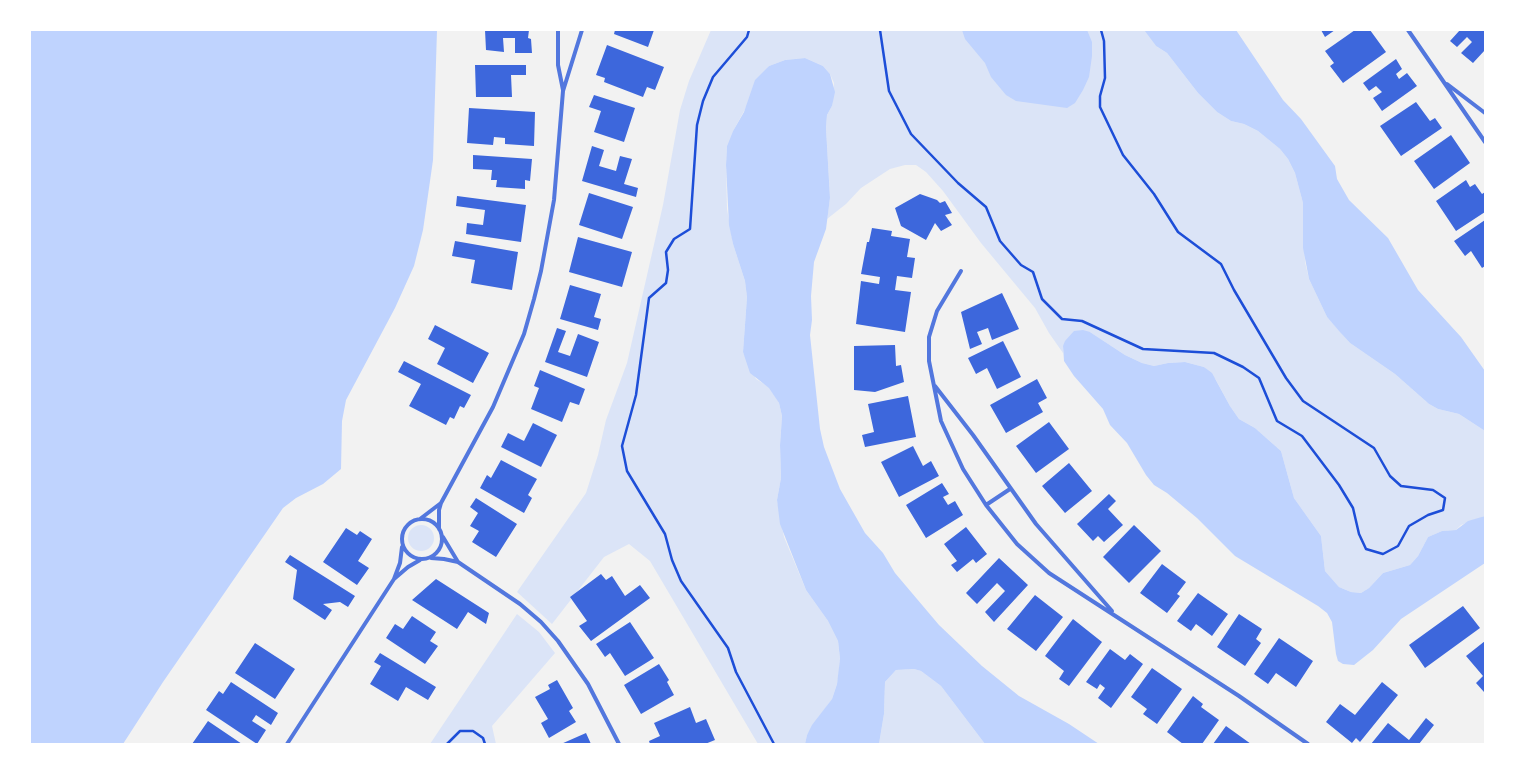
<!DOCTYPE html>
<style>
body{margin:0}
#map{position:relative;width:1515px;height:774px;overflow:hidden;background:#f2f2f2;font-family:"Varela Round",sans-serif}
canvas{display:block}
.frame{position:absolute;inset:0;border:31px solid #fff;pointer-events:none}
</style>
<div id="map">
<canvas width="1515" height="774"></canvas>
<div class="frame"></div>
</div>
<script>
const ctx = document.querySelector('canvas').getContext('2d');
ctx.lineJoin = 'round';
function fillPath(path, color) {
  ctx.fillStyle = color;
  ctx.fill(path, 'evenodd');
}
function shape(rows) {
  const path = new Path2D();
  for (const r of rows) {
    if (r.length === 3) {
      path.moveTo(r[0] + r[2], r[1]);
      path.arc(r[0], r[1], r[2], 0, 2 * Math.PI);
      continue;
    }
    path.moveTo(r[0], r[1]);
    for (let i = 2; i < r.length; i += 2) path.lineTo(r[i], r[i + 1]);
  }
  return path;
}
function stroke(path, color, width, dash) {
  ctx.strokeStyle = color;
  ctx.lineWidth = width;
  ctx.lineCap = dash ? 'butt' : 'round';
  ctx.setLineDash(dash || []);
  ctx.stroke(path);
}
fillPath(shape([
 [711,30,1144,30,1156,46,1167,53,1198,93,1217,112,1231,121,1244,124,1258,131,1280,149,1288,159,1295,173,1303,203,1305,262,1309,279,1327,317,1350,343,1395,374,1429,404,1438,409,1459,414,1485,431,1485,516,1461,525,1456,530,1442,531,1428,537,1418,556,1410,565,1383,573,1369,588,1361,593,1351,592,1339,587,1325,571,1321,536,1294,498,1281,451,1255,428,1239,419,1230,406,1216,380,1204,367,1185,362,1168,363,1154,366,1142,363,1125,355,1090,332,1063,346,1063,353,1049,333,1035,308,981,243,943,191,926,172,916,165,905,165,890,169,861,188,846,204,827,219,830,198,826,128,827,115,832,106,834,83,830,74,823,66,805,58,785,60,769,66,733,131,727,146,726,165,727,209,733,244,745,281,747,297,743,352,756,379,769,387,774,394,779,403,782,416,780,445,781,478,777,500,784,537,806,590,828,621,838,641,840,659,839,673,837,684,832,699,807,735,805,744,758,744,650,561,629,544,604,557,552,624,517,592,586,493,598,455,606,420,627,363,663,205,680,110,689,81],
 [421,538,13],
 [517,614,539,632,555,653,492,726,496,744,430,744],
 [914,669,921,671,941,686,985,744,879,744,884,714,885,682,896,670]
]), '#dbe4f7');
fillPath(shape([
 [30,30,437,30,433,160,423,230,414,266,395,308,346,400,342,421,341,469,323,484,296,498,283,508,163,682,123,744,30,744],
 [962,30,1087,30,1092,42,1092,56,1089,77,1083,90,1075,103,1067,108,1016,101,1006,95,991,77,985,63,965,39],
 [1144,30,1236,30,1283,100,1301,119,1335,166,1337,179,1349,200,1388,238,1418,290,1461,337,1485,371,1485,431,1459,414,1438,409,1429,404,1395,374,1350,343,1339,331,1327,317,1309,279,1303,248,1303,203,1295,173,1288,159,1280,149,1258,131,1244,124,1231,121,1217,112,1198,93,1167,53,1156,46],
 [805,58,823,66,830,74,835,92,832,106,827,115,826,128,830,198,826,229,814,262,811,296,812,320,810,335,820,429,824,447,840,489,865,533,883,553,895,573,939,625,982,666,1019,696,1069,724,1099,744,985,744,941,686,921,671,914,669,896,670,885,682,884,714,879,744,805,744,807,735,812,725,832,699,837,684,840,659,838,641,828,621,806,590,780,524,777,500,781,478,780,445,782,416,779,403,769,388,750,373,743,352,747,297,745,281,733,244,729,225,726,165,727,146,733,131,744,112,755,80,769,66,785,60],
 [1083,330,1090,332,1125,355,1142,363,1154,366,1168,363,1185,362,1204,367,1212,373,1230,406,1239,419,1255,428,1281,451,1294,498,1321,536,1325,571,1339,587,1351,592,1361,593,1369,588,1383,573,1410,565,1418,556,1428,537,1442,531,1456,530,1468,521,1485,516,1485,563,1401,619,1373,650,1354,665,1343,664,1338,661,1336,654,1332,622,1327,613,1318,606,1235,556,1197,518,1167,493,1154,485,1146,475,1127,443,1110,425,1103,409,1074,376,1064,361,1063,346,1065,341,1074,331]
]), '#bfd3fe');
fillPath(shape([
 [485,30,529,30,528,38,531,39,532,53,515,53,515,38,503,38,504,52,486,50],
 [615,30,654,30,648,47,614,34],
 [1321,30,1335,30,1325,37],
 [1355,30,1370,30,1386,52,1343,83,1330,66,1334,63,1325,51],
 [1460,30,1485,30,1485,50,1473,63,1461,53,1472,42,1467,37,1457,47,1450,41],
 [607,45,664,67,655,90,647,87,643,97,604,82,605,78,596,75],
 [1396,59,1402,69,1396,74,1399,79,1407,73,1417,86,1382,111,1373,98,1382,92,1376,86,1369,91,1363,83],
 [475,65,526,65,526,75,511,75,512,97,476,97],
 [594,95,635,108,624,142,594,132,601,111,589,107],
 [1416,102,1430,121,1435,118,1442,128,1401,156,1380,126],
 [469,108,535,112,534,146,505,144,505,138,494,137,493,145,467,143],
 [1451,135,1470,163,1434,189,1414,161],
 [592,146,604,150,599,166,616,171,620,156,632,159,624,184,638,188,636,197,582,181],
 [473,155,532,159,530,181,525,180,525,189,496,187,497,180,491,180,492,170,473,169],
 [1466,180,1470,187,1475,184,1482,194,1485,192,1485,212,1456,231,1436,201],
 [589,193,633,207,622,239,579,225],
 [920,194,937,200,940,203,945,201,952,213,945,215,952,225,941,231,935,223,926,240,901,226,895,208],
 [457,196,526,205,521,242,466,234,467,223,483,225,485,210,456,206],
 [1485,220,1485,266,1482,268,1471,251,1465,256,1454,241],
 [872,228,892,231,891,236,910,239,907,257,915,258,912,278,897,276,895,290,911,292,905,332,856,324,861,281,879,284,880,277,861,274,867,242,869,242],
 [578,237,632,252,622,287,569,272],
 [455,241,518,252,512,290,471,283,475,260,452,256],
 [570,285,601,294,594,317,601,319,598,330,560,319],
 [1002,293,1019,329,992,340,988,328,977,332,982,344,970,349,961,312],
 [435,325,489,353,473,383,437,364,445,348,428,339],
 [557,328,566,331,558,352,570,356,578,334,599,342,587,377,545,362],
 [1003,341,1021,377,997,389,987,368,976,374,968,358],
 [895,345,896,366,901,365,904,382,875,392,854,390,854,346],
 [404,361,471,395,464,408,460,406,454,419,450,417,446,425,409,406,421,384,398,372],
 [540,370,585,389,579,405,570,402,562,422,531,409,539,388,534,386],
 [1037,379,1047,398,1038,403,1043,412,1006,433,990,405],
 [908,396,916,437,865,447,862,435,874,432,868,404],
 [1049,422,1069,449,1036,473,1016,446],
 [533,423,557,435,541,467,501,447,508,433,524,441],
 [913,446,923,466,931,461,939,476,899,497,881,462],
 [501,460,537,479,528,495,532,498,524,513,480,488,487,475,491,478],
 [1069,463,1092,491,1065,513,1042,486],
 [942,483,949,494,943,497,948,505,955,501,963,515,926,538,906,505],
 [1109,494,1116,501,1108,509,1123,525,1104,542,1098,536,1093,541,1077,524],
 [476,498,517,524,496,557,472,542,479,531,470,526,478,513,470,507],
 [1134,525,1161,551,1129,583,1103,557],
 [966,527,987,554,976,563,973,559,957,572,951,565,957,561,944,544],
 [346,528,357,535,360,531,372,539,358,561,369,568,357,585,323,562],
 [290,555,355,596,348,607,340,602,323,604,332,610,325,620,293,599,297,570,285,562],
 [999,558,1028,585,994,622,985,612,1005,591,997,583,977,604,966,593],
 [1162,564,1186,582,1177,594,1180,596,1167,613,1140,593],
 [601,574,606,580,612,576,625,596,640,585,650,598,591,641,579,626,587,621,570,597],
 [436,579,489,613,486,624,468,612,457,629,412,600],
 [1198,593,1228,614,1212,636,1196,624,1191,631,1177,621],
 [1035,595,1063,617,1036,651,1007,629],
 [1463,606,1480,628,1425,668,1409,645],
 [1239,614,1262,629,1256,639,1261,643,1245,666,1217,647],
 [412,616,436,632,430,641,438,646,425,664,386,638,395,624,403,629],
 [1073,619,1102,642,1069,686,1059,679,1064,671,1045,656],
 [630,622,654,658,625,676,610,653,605,657,596,644],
 [1279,638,1313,661,1296,687,1276,673,1268,684,1254,674],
 [1485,641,1485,691,1484,692,1476,683,1483,676,1466,656],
 [255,643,295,669,275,699,235,673],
 [1110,649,1125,660,1130,654,1143,664,1111,708,1098,698,1105,688,1100,684,1097,689,1086,682],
 [380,653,436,687,428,700,406,687,398,701,370,684,381,666,374,662],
 [659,664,669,680,667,682,674,695,641,714,624,685],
 [1152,668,1182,689,1157,724,1143,714,1147,709,1131,697],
 [557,680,573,708,569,711,576,722,549,738,541,723,548,719,535,697,550,689,548,685],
 [231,682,278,713,271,725,256,715,252,721,266,730,257,744,206,710,219,691,223,694],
 [1382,682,1398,695,1360,742,1356,738,1352,743,1326,722,1340,704,1355,715],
 [1193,696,1203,704,1201,707,1219,720,1202,744,1183,744,1167,732],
 [690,707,696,723,706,719,715,740,705,744,650,744,649,741,660,736,654,723],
 [1426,718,1434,725,1419,744,1371,744,1388,723,1409,740],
 [208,721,242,744,192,744],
 [1226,726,1251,744,1213,744],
 [586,733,591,744,561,744]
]), '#3d67dc');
stroke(shape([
 [749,30,747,37,713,77,703,101,697,125,690,229,674,239,666,252,668,270,666,283,649,298,636,395,622,446,627,471,665,534,672,560,681,581,728,648,736,672,774,744],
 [880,30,889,91,911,134,958,183,986,207,1000,241,1021,265,1033,272,1042,299,1062,319,1082,321,1143,349,1214,353,1243,367,1259,378,1277,421,1302,436,1339,485,1353,508,1359,534,1366,549,1383,554,1398,546,1409,526,1428,515,1443,510,1445,498,1433,490,1401,486,1390,476,1374,448,1303,401,1286,378,1234,290,1221,264,1178,232,1154,194,1123,155,1100,107,1100,96,1105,78,1104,41,1101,30],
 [447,744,460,731,473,731,483,738,485,744]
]), '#1d4ed8', 2.5);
stroke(shape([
 [558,30,558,65,563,90],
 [1408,30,1485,142],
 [1447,84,1485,113],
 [961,271,937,311,929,337,929,361,941,421,963,469,986,505,1017,544,1049,573,1239,696,1308,744],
 [935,386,973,435,1036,524,1112,611],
 [441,503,493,407,524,334,534,299,541,271,554,200,563,91,582,30],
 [986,505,1010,489],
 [422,539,20],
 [420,519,441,503,439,510,439,529],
 [402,547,400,563,394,579,408,567,420,560],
 [431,558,444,559,458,562,443,537],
 [458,562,520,604,541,622,558,641,588,684,619,744],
 [287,744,394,579]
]), '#5277de', 4);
</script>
